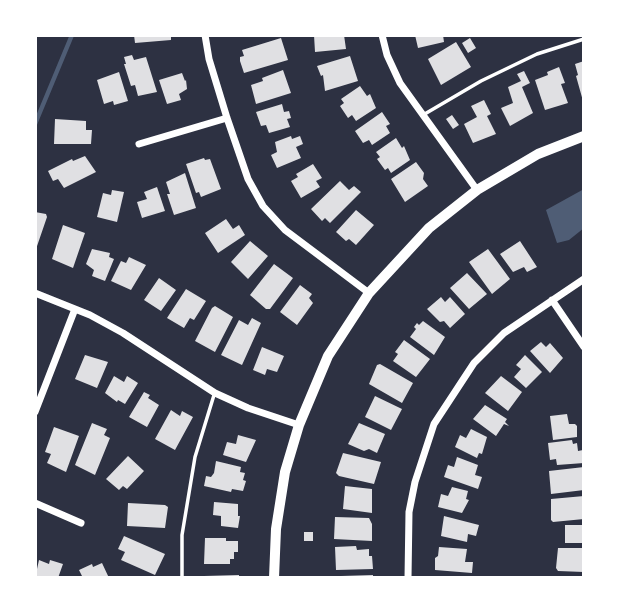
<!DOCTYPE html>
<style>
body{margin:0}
#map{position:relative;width:619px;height:613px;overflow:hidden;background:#2d3142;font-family:Montserrat,sans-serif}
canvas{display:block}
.frame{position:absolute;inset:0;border:37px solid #fff;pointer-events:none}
</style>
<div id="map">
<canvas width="619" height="613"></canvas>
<div class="frame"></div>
</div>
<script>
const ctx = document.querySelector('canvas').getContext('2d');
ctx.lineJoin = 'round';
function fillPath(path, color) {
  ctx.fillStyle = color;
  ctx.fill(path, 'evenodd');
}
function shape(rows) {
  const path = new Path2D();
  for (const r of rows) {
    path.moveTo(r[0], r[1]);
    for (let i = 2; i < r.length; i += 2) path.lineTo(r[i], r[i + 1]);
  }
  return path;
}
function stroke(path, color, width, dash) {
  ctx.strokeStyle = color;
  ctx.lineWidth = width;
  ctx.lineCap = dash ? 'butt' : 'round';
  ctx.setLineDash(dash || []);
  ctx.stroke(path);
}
fillPath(shape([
 [584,189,584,228,569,240,557,243,546,210]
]), '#4f5d75');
stroke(shape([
 [35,124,72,35]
]), '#4f5d75', 4.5);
fillPath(shape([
 [134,35,171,35,171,40,135,43],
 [314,35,344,35,346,49,315,52],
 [415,35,443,35,444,42,418,48],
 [281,38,288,60,244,73,240,61,240,57,244,56,242,50],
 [470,38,476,48,468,53,462,43],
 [456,42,471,67,441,85,428,59],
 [132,55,134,60,146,57,157,92,138,96,135,85,131,86,124,64,126,64,124,57],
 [350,56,358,81,325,91,323,75,321,76,317,66],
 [584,61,584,101,583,101,576,76,578,75,575,64],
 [559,67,565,83,561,84,568,103,545,110,535,80,548,75,547,72],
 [283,70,291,93,256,104,251,85,263,81,262,78],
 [524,71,530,83,522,87,533,113,510,126,501,108,513,103,508,87,521,81,517,74],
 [119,72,128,101,114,105,113,101,104,104,97,80],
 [182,73,185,81,186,80,187,89,179,94,181,100,167,104,159,80],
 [360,86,367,96,370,94,376,108,356,121,352,115,348,118,340,106,344,103,341,99],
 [484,100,491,114,487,116,496,134,473,143,464,124,477,117,471,106],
 [282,104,284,112,289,111,291,118,287,119,290,127,269,133,266,125,261,126,256,112],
 [382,112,390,124,386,126,390,133,372,145,369,140,363,143,355,131],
 [452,115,459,125,453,129,446,119],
 [55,119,86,121,86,130,92,130,91,144,54,144],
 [291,136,292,139,300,136,303,144,296,147,301,158,277,168,271,155,277,152,275,142],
 [396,138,402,148,404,146,410,160,391,173,388,168,385,170,377,159,380,157,376,152],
 [85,156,96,172,64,188,58,179,53,181,48,171,72,159,73,161],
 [204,158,205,160,210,159,221,189,201,197,199,192,196,193,186,164],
 [416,162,424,173,423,179,428,186,405,202,391,179],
 [313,164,322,178,316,181,320,187,301,198,291,181,298,177,296,174],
 [185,173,196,208,174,215,167,194,170,194,166,182],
 [340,181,349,190,354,186,361,192,330,223,325,218,322,221,311,209],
 [157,187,165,211,142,218,137,202,147,199,144,192],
 [112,190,124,192,117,222,97,217,103,193,111,195],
 [356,210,374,225,356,245,349,239,346,241,336,232],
 [35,212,46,214,47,217,35,252],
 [226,219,233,229,239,225,245,235,218,253,205,233],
 [63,225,85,233,73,268,52,259],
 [250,241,268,256,248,279,231,262],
 [520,241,537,267,527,272,524,267,513,272,500,254],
 [92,249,110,253,109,257,114,259,105,281,92,276,94,270,86,264],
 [488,249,510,279,492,294,469,262],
 [129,257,146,265,131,290,111,281,121,261,126,263],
 [274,264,293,278,270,309,266,309,250,295],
 [467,273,487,294,469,309,450,288],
 [159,278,176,290,161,311,144,300],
 [300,285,312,294,309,298,313,303,297,325,280,312],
 [186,289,206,301,194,320,190,318,184,328,167,318],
 [441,297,445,302,450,297,465,314,450,328,444,321,440,322,427,309],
 [215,306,233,317,215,352,195,341,212,308],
 [252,318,261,323,242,365,221,355,239,320,248,325],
 [423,321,445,337,434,355,410,337,416,329,414,327,417,323,419,325],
 [404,340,430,359,416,377,393,361,398,354,395,352],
 [541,342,546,347,550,343,563,358,550,373,530,351],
 [262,347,284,356,277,372,267,369,265,375,253,370],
 [85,355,108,362,97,388,75,379],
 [525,355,542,372,526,388,514,377,521,369,516,365],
 [380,364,413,383,402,403,369,384,377,365],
 [114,376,124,382,127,376,138,383,125,404,118,400,117,402,105,393],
 [501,376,522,392,508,411,485,393],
 [144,392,150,395,148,398,159,405,147,427,129,417],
 [375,396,402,409,391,430,365,417],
 [485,405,507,419,505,422,509,426,504,424,496,436,473,419],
 [171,410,180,416,182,411,193,417,175,450,155,439],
 [567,414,569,424,575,424,577,426,577,437,553,440,550,416],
 [92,423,107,429,104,435,110,438,95,475,75,465],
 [359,423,385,434,377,453,369,449,364,451,348,444],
 [54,427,79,436,66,472,47,463,51,454,45,452],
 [471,429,487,437,482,454,479,453,477,458,455,447,460,435,466,438],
 [238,435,256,440,246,462,223,455,227,442,236,444],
 [572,440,573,444,577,443,578,451,583,450,584,463,557,465,556,459,550,460,548,443],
 [343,453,381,462,374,484,339,476,336,473],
 [128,456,144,471,127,489,123,486,119,490,106,479],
 [457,457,478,465,475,475,482,477,478,489,444,477,448,465,454,467],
 [216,461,241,467,240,472,245,473,243,480,246,481,243,491,232,489,231,492,204,486,206,476,211,477,214,473],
 [584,467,584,490,551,494,549,471],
 [345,486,372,489,372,513,343,509],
 [452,487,468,491,466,499,469,500,462,513,438,507,441,494,448,496],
 [584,496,584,519,553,522,551,520,551,499],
 [214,502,238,504,238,516,240,516,238,528,221,526,221,516,213,515],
 [128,503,165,505,168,507,165,528,127,526],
 [444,516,479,525,476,536,468,534,467,542,441,536],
 [335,517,369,518,372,524,372,541,334,539],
 [565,525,584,525,584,543,565,543],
 [304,532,313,532,313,541,304,541],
 [124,536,165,554,155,575,121,560,125,552,118,549],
 [205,538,226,538,226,541,238,541,238,552,234,552,234,559,230,559,230,564,204,564],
 [356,546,357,550,369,549,369,556,372,556,373,569,336,570,335,547],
 [439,547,467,549,465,562,473,562,472,573,435,570,435,558,438,556],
 [558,548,584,548,584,572,558,571,556,568],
 [39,560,49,564,50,560,63,564,58,578,35,578],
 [102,563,109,578,83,578,79,570,92,564,93,567],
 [239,575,239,578,204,578,204,576],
 [373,575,373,578,341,578,341,576]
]), '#e0e0e3');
stroke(shape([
 [423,115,481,81,537,54,584,39],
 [182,578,182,535,195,457,214,395]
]), '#fff', 3.5);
stroke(shape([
 [205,35,209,59,227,118,248,179,263,206,285,230,369,293],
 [382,35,387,55,400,83,477,190],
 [139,144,227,118],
 [35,293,90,315,123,333,215,393,248,408,299,425],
 [552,300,584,347],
 [35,412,75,309],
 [35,503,81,523],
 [408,578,409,512,415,482,434,424,474,363,504,333,584,279]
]), '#fff', 7);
stroke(shape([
 [274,578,276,529,285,472,299,425,328,356,369,293,429,228,477,190,538,154,584,136]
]), '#fff', 10);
</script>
